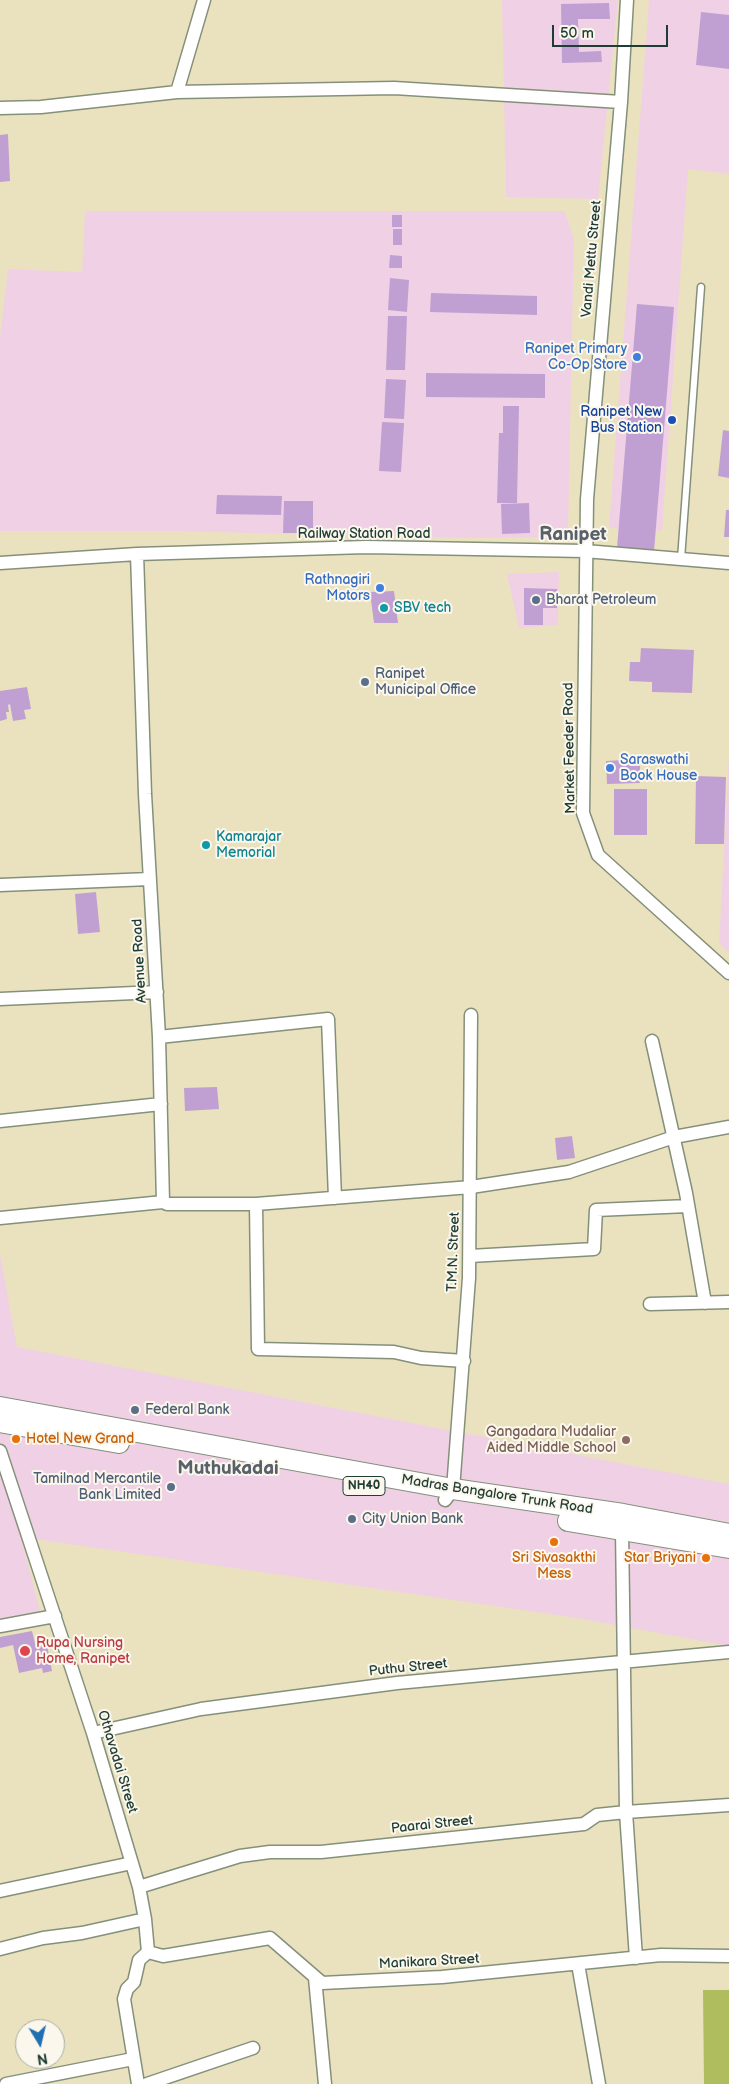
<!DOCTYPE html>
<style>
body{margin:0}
#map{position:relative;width:729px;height:2084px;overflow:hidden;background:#eae2bf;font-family:"Balsamiq Sans",sans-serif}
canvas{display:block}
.north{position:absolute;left:15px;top:2019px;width:50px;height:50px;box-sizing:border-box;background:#fbf7ec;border:1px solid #a3ada2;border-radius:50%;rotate:171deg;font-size:14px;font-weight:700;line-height:20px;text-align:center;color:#1f3d34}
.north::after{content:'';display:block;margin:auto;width:18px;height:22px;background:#1f6fb2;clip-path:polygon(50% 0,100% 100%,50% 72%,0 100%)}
.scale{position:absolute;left:552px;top:25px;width:116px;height:22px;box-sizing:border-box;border:2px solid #1f3d34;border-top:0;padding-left:6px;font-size:15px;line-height:18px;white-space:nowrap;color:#1f3d34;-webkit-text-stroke:4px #fbf7ec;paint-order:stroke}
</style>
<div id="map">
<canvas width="729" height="2084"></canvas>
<div class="north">N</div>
<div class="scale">50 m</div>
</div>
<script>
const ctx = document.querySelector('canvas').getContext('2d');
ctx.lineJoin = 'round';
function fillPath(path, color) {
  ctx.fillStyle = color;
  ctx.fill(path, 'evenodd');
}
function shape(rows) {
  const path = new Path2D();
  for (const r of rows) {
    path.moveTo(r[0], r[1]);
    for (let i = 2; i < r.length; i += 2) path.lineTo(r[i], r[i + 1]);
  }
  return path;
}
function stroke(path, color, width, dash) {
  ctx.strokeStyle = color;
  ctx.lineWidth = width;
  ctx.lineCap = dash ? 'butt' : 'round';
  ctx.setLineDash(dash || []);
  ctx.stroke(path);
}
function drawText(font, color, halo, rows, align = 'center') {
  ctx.font = font + ' "Balsamiq Sans",sans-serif';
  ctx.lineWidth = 4;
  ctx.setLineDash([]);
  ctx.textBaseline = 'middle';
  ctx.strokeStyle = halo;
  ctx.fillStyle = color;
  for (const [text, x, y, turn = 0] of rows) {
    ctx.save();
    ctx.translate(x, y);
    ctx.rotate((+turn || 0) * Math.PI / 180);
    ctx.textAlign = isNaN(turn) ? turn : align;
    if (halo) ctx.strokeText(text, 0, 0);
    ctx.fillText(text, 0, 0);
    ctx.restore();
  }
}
fillPath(shape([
 [502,0,618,0,598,199,506,197],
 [649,0,729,0,729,174,688,169,662,531,609,528],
 [85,211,565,211,574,240,568,532,551,537,463,538,173,531,0,531,0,336,8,269,82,272],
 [559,572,558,625,519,628,507,574],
 [729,757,729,953,719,943],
 [0,1254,17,1347,729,1484,729,1646,577,1618,21,1537,40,1611,0,1619]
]), '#f0d0e4');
fillPath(shape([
 [703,1990,729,1990,729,2084,704,2084]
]), '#b0bd5f');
fillPath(shape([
 [609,3,610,19,578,19,579,52,601,51,602,62,562,63,561,4],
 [701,12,729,15,729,69,696,65],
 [8,134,10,181,0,182,0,135],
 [392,215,402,215,402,227,392,227],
 [393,229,402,229,402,245,393,245],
 [390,255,402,256,402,268,389,268],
 [390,278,409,280,407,312,388,310],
 [431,293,537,296,537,315,430,312],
 [637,304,674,307,654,551,617,548],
 [388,316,407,316,405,370,386,370],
 [426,373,545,374,545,398,426,397],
 [386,379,406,380,404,419,384,418],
 [503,406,519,406,517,503,497,503,499,433,503,433],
 [382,422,404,423,401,472,379,471],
 [723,430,729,431,729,478,718,476],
 [217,495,282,496,281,515,216,514],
 [284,501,313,501,313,533,283,533],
 [529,503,530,533,502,534,501,504],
 [726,510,729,510,729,537,724,537],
 [524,588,557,589,557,608,543,608,543,625,524,625],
 [394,591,398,623,374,623,370,592],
 [641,648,694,650,692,693,652,692,652,682,629,681,630,662,640,662],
 [27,687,31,709,24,710,26,719,13,721,10,704,8,705,9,712,6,712,7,719,0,721,0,691],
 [640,759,640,783,607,784,606,761],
 [696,776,726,777,724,844,695,844],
 [614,789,647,789,647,835,614,835],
 [96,892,100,932,78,934,75,894],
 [217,1087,219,1109,185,1111,184,1088],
 [572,1136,575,1158,557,1160,555,1138],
 [32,1631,36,1647,47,1645,52,1671,43,1673,42,1668,19,1673,13,1645,0,1648,0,1637]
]), '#c0a0d2');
const service = shape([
 [681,559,701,287]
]);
const minor = shape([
 [627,0,621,102,587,499,583,813,598,855,729,973],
 [177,92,204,0],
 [0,108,41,107,177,92,394,88,621,102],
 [0,563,137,554,366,547,585,551,729,563],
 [0,885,150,879],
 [0,999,157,992],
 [159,1037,328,1019,335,1198],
 [652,1041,686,1193,705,1303],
 [0,1121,161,1104],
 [163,1202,167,1204,256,1204,258,1349,394,1352,421,1358,464,1361],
 [256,1204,471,1187,569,1172,674,1137,729,1127],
 [0,1218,163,1202,159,1037,145,794,137,554],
 [470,1256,594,1249,596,1210,688,1206],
 [650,1304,729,1302],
 [0,1451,93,1733,139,1887,145,1919,148,1952,139,1960,134,1982,127,1989,124,1999,138,2084],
 [445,1500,453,1489,469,1278,471,1015],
 [622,1530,626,1812,636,1958],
 [0,1626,55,1616],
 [93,1733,201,1709,397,1683,729,1652],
 [139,1887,240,1856,270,1852,321,1852,584,1824,597,1815,626,1812,729,1805],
 [0,1891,132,1863],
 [0,1949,43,1938,82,1933,145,1919],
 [148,1952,163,1956,270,1938,322,1983,442,1977,661,1955,729,1956],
 [578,1964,599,2084],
 [315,1978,325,2084],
 [6,2084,133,2059],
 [147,2084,253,2048]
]);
const trunk = shape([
 [0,1407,453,1489,623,1514,729,1534],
 [0,1422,119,1443],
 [568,1521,729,1548]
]);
stroke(service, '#84907a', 9);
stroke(minor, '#84907a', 15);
stroke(trunk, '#84907a', 22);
stroke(service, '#fff', 6);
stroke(minor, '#fff', 12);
stroke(trunk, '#fff', 20);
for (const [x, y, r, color] of [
 [637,357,5,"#3f7fe0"],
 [672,420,5,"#1a4fb4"],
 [380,588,5,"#3f7fe0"],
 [536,600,5,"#5c6f8a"],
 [384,608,5,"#0f9aa8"],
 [365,682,5,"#5c6f8a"],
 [610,768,5,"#3f7fe0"],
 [206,845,5,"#0f9aa8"],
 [135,1410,5,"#5c6f8a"],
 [16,1439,5,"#e8710a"],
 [626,1440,5,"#8d6e63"],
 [171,1487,5,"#5c6f8a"],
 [352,1519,5,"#5c6f8a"],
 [554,1542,5,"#e8710a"],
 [706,1558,5,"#e8710a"],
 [25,1651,6,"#e0444e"]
]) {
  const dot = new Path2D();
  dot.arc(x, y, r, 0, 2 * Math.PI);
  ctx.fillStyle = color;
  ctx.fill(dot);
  stroke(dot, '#fbf7ec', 2);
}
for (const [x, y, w] of [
 [364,1486,42]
]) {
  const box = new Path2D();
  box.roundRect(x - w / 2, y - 9.5, w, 19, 4);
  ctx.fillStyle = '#fbf7ec';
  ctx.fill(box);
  stroke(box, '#1f3d34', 1);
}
drawText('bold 12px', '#1f3d34', null, [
 ["NH40",364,1486]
]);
drawText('14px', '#1f3d34', '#fbf7ec', [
 ["Vandi Mettu Street",592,259,-85],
 ["Railway Station Road",364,534],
 ["Market Feeder Road",570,748,-91],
 ["Avenue Road",140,961,-93],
 ["T.M.N. Street",454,1252,-88],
 ["Madras Bangalore Trunk Road",497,1495,9],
 ["Puthu Street",408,1668,-6],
 ["Othavadai Street",117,1762,73],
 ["Paarai Street",432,1825,-6],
 ["Manikara Street",429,1962,-3]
]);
drawText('14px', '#366cbe', '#fbf7ec', [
 ["Ranipet Primary",627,349],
 ["Co-Op Store",627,365],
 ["Rathnagiri",370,580],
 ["Motors",370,596],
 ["Saraswathi",620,760,"left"],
 ["Book House",620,776,"left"]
], 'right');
drawText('14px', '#164399', '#fbf7ec', [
 ["Ranipet New",662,412],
 ["Bus Station",662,428]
], 'right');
drawText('14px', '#4e5e75', '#fbf7ec', [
 ["Bharat Petroleum",546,600],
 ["Ranipet",375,674],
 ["Municipal Office",375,690],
 ["Federal Bank",145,1410],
 ["Tamilnad Mercantile",161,1479,"right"],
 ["Bank Limited",161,1495,"right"],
 ["City Union Bank",362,1519]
], 'left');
drawText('14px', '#0d838f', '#fbf7ec', [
 ["SBV tech",394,608],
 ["Kamarajar",216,837],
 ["Memorial",216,853]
], 'left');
drawText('14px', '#785e54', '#fbf7ec', [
 ["Gangadara Mudaliar",616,1432],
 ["Aided Middle School",616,1448]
], 'right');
drawText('14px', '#c56008', '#fbf7ec', [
 ["Hotel New Grand",26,1439],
 ["Sri Sivasakthi",554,1558,"center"],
 ["Mess",554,1574,"center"],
 ["Star Briyani",696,1558,"right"]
], 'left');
drawText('14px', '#be3a42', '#fbf7ec', [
 ["Rupa Nursing",36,1643],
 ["Home, Ranipet",36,1659]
], 'left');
drawText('bold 19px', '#57606b', '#fbf7ec', [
 ["Ranipet",573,535],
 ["Muthukadai",228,1469]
]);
</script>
